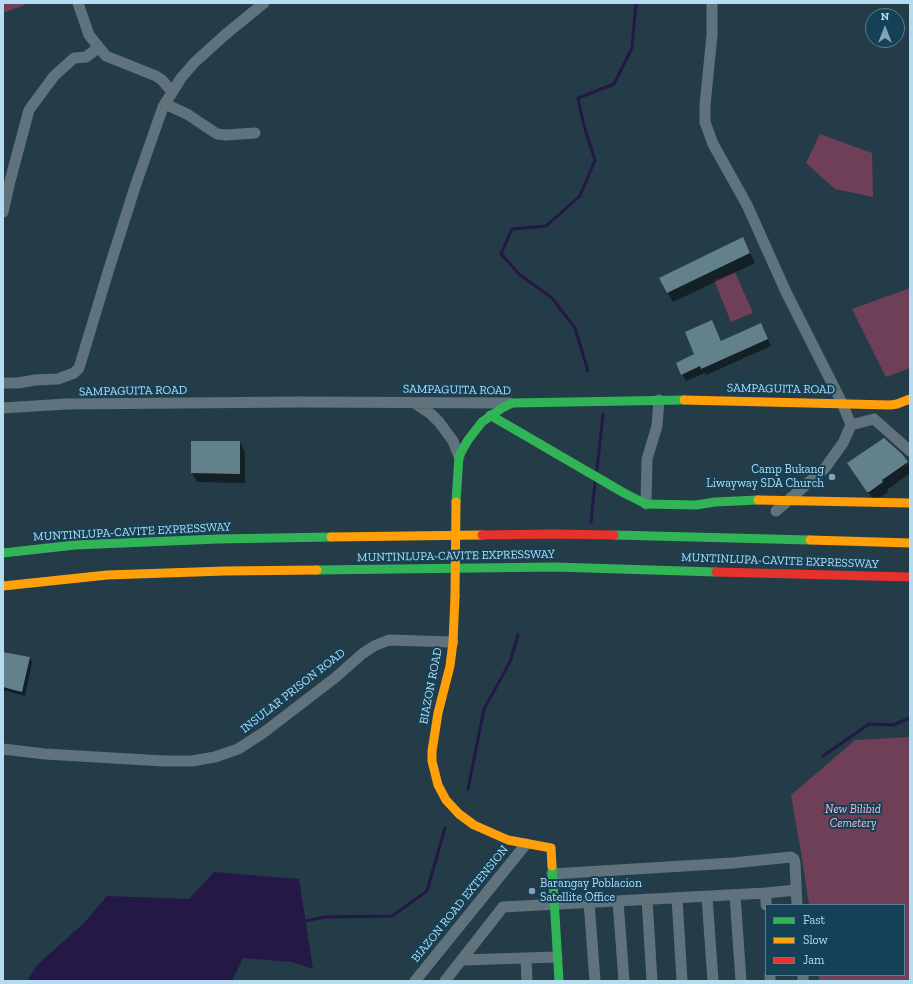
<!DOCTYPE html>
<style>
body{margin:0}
#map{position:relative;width:913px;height:984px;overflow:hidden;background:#243c48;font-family:"Zilla Slab",serif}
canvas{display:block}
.frame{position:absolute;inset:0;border:4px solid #b6dcf2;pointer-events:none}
.legend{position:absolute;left:765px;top:904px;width:140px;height:72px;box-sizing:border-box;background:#154157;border:1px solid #557f95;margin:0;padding:5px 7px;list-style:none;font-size:12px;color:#b6dcf2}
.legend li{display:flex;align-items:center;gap:8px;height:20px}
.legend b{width:20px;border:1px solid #557f95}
.north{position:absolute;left:865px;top:8px;width:40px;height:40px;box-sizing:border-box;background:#154157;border:1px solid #557f95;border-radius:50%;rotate:0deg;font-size:11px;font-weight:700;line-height:16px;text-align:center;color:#b6dcf2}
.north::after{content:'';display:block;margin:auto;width:14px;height:18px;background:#83a4b6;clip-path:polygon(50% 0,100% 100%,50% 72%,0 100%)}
</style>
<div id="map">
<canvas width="913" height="984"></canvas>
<div class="frame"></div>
<ul class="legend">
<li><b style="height:5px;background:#30b455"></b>Fast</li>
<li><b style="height:5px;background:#ff9f0a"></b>Slow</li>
<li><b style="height:5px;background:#e5322d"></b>Jam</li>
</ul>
<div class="north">N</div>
</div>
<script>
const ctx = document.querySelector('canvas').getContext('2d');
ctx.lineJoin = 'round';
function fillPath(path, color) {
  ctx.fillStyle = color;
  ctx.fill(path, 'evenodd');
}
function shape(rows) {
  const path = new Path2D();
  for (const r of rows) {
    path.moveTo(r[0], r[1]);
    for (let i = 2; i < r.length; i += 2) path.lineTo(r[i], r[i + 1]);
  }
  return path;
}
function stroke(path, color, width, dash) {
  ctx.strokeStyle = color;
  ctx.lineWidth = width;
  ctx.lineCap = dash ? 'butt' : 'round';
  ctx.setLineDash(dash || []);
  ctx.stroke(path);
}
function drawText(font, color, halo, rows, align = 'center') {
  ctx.font = font + ' "Zilla Slab",serif';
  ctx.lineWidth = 4;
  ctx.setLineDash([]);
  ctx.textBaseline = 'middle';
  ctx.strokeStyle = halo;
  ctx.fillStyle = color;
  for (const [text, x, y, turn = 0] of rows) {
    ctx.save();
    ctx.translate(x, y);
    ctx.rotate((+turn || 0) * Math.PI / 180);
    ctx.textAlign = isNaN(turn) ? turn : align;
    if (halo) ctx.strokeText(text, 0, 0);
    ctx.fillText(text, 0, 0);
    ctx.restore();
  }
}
fillPath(shape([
 [3,3,24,3,25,5,5,12,3,12],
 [820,134,872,153,873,197,835,189,806,163],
 [735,272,753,313,731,322,714,280],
 [910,288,910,368,886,377,852,309],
 [910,737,910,981,819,981,819,975,904,975,904,905,809,905,800,846,791,795,855,740]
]), '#6e3f57');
fillPath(shape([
 [214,872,299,879,313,969,292,962,243,958,232,981,27,981,37,965,84,923,107,896,189,899]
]), '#241847');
fillPath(shape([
 [748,248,755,263,673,302,660,278],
 [712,321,722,342,764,331,771,346,706,375,705,373,686,381,677,364,696,355],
 [240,442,245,452,245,483,197,482,192,473],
 [907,462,910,467,910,473,887,490,888,492,875,501,874,501,848,463],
 [3,655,29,657,32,662,25,696,3,690]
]), '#0007');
stroke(shape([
 [588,371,575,328,552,298,519,274,501,254,512,229,546,226,580,196,595,160,584,126,578,98,614,84,632,48,636,3],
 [597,470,603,414],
 [591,522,595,482],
 [823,756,869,724,893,725,910,718],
 [468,789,484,709,510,662,518,635],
 [306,921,324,917,392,916,427,891,445,828]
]), '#241847', 3);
fillPath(shape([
 [743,237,750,253,667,293,659,278],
 [712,320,721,341,761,323,768,339,701,369,700,366,681,375,676,363,694,354,685,332],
 [884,438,902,454,908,462,882,480,883,482,869,492,867,492,847,463],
 [191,441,240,441,240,474,191,473],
 [3,652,30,657,22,692,3,687]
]), '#62818b');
stroke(shape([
 [78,3,89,35,106,56,156,76,162,80,172,92],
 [712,3,712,35,705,105,705,122,713,144,747,205,786,292,842,403,851,425,843,443,825,468,776,511],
 [165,104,187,114,217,134,226,135,255,133],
 [3,212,10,181,29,110,54,76,74,58,86,57,98,48],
 [3,383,18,383,35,380,58,379,74,373,79,368,108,272,135,187,163,107,181,78,195,62,226,34,264,3],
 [414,403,431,414,439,422,453,441,459,456],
 [3,408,66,404,299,402,510,403],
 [874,419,910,451],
 [851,425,874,419],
 [646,504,647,459,657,426,659,400],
 [3,749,45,754,164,761,192,761,215,757,238,749,263,733,336,677,362,654,374,646,389,640,453,642],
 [552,874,733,863,791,857,794,859,795,863,797,905],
 [766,893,766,905],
 [735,895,741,981],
 [707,897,713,981],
 [677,898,682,981],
 [647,899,652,981],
 [618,901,624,981],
 [589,902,595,981],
 [526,958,527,981],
 [462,960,557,957],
 [770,975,770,981],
 [803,975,803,981],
 [415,981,526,844],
 [445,981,503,907,766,893,796,890]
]), '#60727c', 11);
stroke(shape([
 [490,415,624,493,646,504,696,505,715,502,758,500],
 [456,502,459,456,468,440,482,422,502,408,512,403,684,400],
 [614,535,810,540],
 [3,553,75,545,218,539,331,537],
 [317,570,554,567,716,572],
 [552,866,559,981]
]), '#30b455', 9);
stroke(shape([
 [684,400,890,405,897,404,910,399],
 [758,500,910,503],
 [331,537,482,535],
 [810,540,910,543],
 [3,586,107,575,225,571,317,570],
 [455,596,453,642,450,666,438,713,432,751,432,761,438,785,446,800,459,814,474,825,508,840,551,848,552,866]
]), '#ff9f0a', 9);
stroke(shape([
 [482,535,553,534,614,535],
 [716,572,910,577]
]), '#e5322d', 9);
stroke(shape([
 [455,596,456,502]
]), '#ff9f0a', 9);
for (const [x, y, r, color] of [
 [832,477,4,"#83a4b6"],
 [532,891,4,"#83a4b6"]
]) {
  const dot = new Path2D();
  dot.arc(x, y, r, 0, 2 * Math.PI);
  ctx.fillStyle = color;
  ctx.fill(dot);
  stroke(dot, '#154157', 1.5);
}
drawText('12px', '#b6dcf2', '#154157', [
 ["SAMPAGUITA ROAD",781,389,1],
 ["SAMPAGUITA ROAD",457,390,1],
 ["SAMPAGUITA ROAD",133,391,-1],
 ["MUNTINLUPA-CAVITE EXPRESSWAY",132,532,-3],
 ["MUNTINLUPA-CAVITE EXPRESSWAY",456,556,-1],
 ["MUNTINLUPA-CAVITE EXPRESSWAY",780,561,2],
 ["BIAZON ROAD",431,686,-79],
 ["INSULAR PRISON ROAD",293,691,-38],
 ["BIAZON ROAD EXTENSION",460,904,-51]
]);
drawText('12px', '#b6dcf2', '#154157', [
 ["Camp Bukang",824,470],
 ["Liwayway SDA Church",824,484],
 ["Barangay Poblacion",540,884,"left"],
 ["Satellite Office",540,898,"left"]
], 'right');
drawText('italic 12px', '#f5bbd2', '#154157', [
 ["New Bilibid",853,810],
 ["Cemetery",853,824]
]);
</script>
